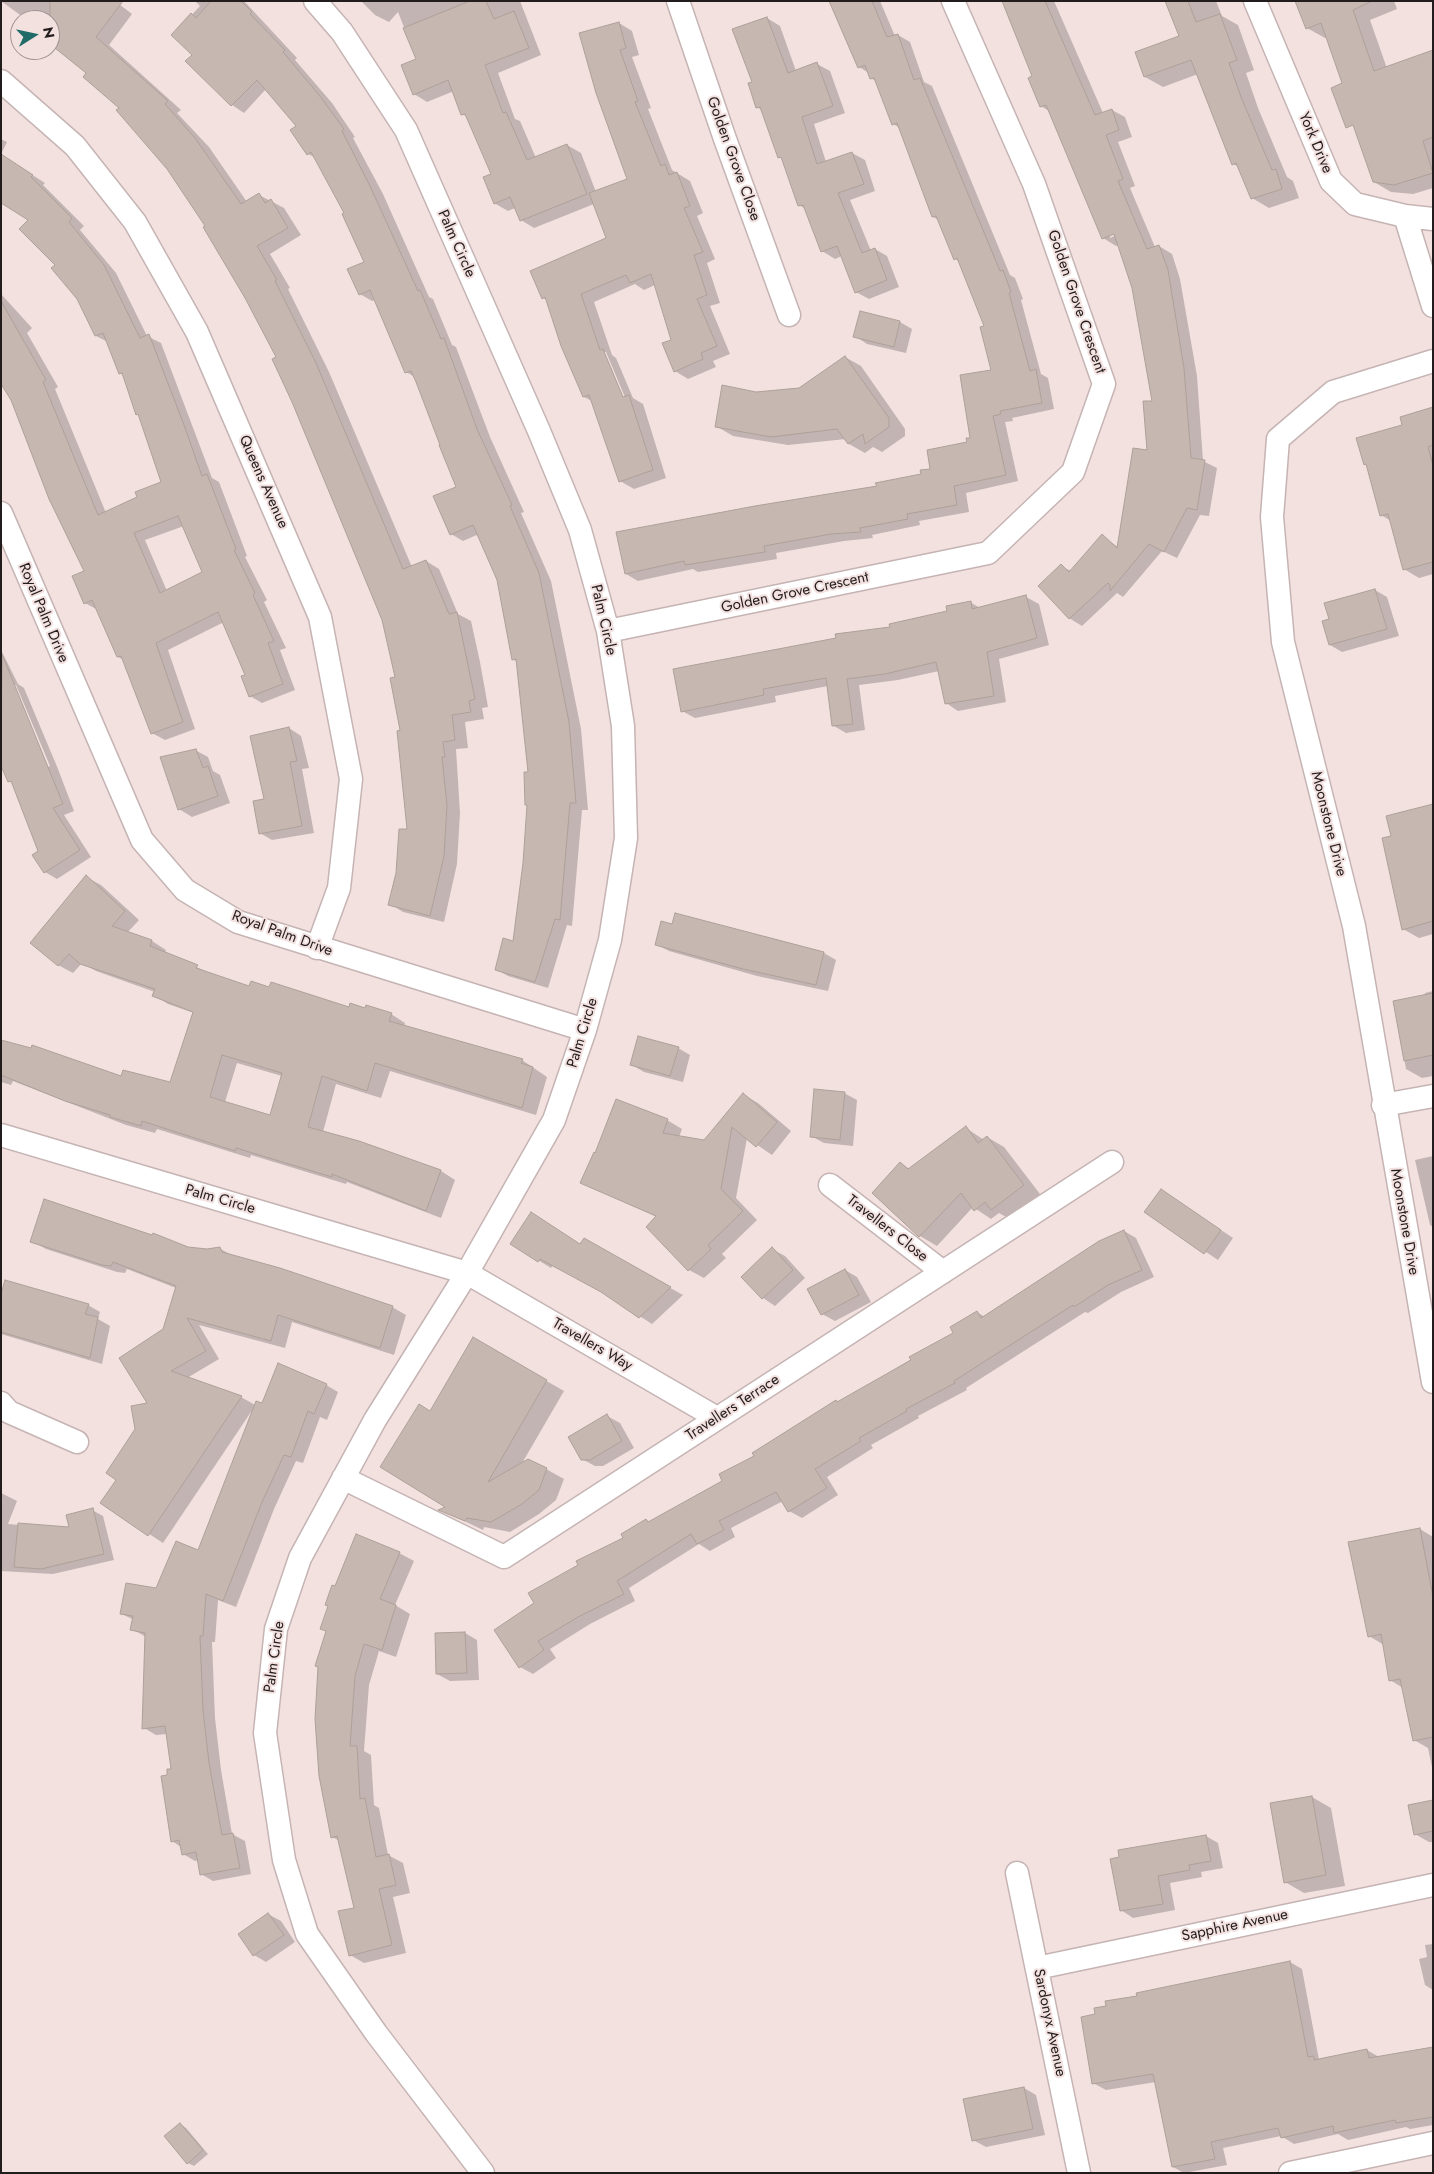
<!DOCTYPE html>
<style>
body{margin:0}
#map{position:relative;width:1434px;height:2174px;overflow:hidden;background:#f3e1e0;font-family:Jost,sans-serif}
canvas{display:block}
.frame{position:absolute;inset:0;border:2px solid #221c1c;pointer-events:none}
.north{position:absolute;left:10px;top:10px;width:50px;height:50px;box-sizing:border-box;background:#f3e1e0;border:1px solid #9f9292;border-radius:50%;rotate:80deg;font-size:14px;font-weight:700;line-height:20px;text-align:center;color:#221c1c}
.north::after{content:'';display:block;margin:auto;width:18px;height:22px;background:#206b68;clip-path:polygon(50% 0,100% 100%,50% 72%,0 100%)}
</style>
<div id="map">
<canvas width="1434" height="2174"></canvas>
<div class="frame"></div>
<div class="north">N</div>
</div>
<script>
const ctx = document.querySelector('canvas').getContext('2d');
ctx.lineJoin = 'round';
function fillPath(path, color) {
  ctx.fillStyle = color;
  ctx.fill(path, 'evenodd');
}
function shape(rows) {
  const path = new Path2D();
  for (const r of rows) {
    path.moveTo(r[0], r[1]);
    for (let i = 2; i < r.length; i += 2) path.lineTo(r[i], r[i + 1]);
  }
  return path;
}
function stroke(path, color, width, dash) {
  ctx.strokeStyle = color;
  ctx.lineWidth = width;
  ctx.lineCap = dash ? 'butt' : 'round';
  ctx.setLineDash(dash || []);
  ctx.stroke(path);
}
function drawText(font, color, halo, rows, align = 'center') {
  ctx.font = font + ' Jost,sans-serif';
  ctx.lineWidth = 4;
  ctx.setLineDash([]);
  ctx.textBaseline = 'middle';
  ctx.strokeStyle = halo;
  ctx.fillStyle = color;
  for (const [text, x, y, turn = 0] of rows) {
    ctx.save();
    ctx.translate(x, y);
    ctx.rotate((+turn || 0) * Math.PI / 180);
    ctx.textAlign = isNaN(turn) ? turn : align;
    if (halo) ctx.strokeText(text, 0, 0);
    ctx.fillText(text, 0, 0);
    ctx.restore();
  }
}
fillPath(shape([
 [1,1,115,1,132,14,109,45,181,110,177,113,209,147,247,202,259,195,284,208,301,235,270,254,290,288,288,289,329,372,412,567,426,561,439,569,458,614,471,621,480,662,488,707,482,708,484,719,465,722,468,748,456,749,460,813,457,864,444,922,403,912,390,904,409,830,396,678,383,620,277,358,207,226,168,168,121,108,88,73,50,42,50,20,27,20],
 [195,1,244,1,297,58,295,60,332,103,355,137,353,138,383,194,429,297,433,299,452,345,456,347,490,437,524,512,521,513,551,581,581,729,588,810,582,810,572,926,567,925,548,988,508,976,496,969,514,943,525,863,530,773,517,662,513,659,498,579,479,534,463,541,451,534,458,487,415,377,406,372,375,300,372,301,360,294,366,262,345,214,316,158,308,154,297,126,266,89,244,113,232,105,194,55,173,35,200,6],
 [361,1,520,1,541,55,498,73,515,119,520,121,536,158,567,145,581,153,596,192,628,179,598,93,619,23,632,31,639,55,632,57,651,108,648,109,672,170,690,181,703,213,697,216,715,259,707,263,720,303,710,306,730,354,713,361,716,367,688,379,675,371,672,340,655,285,644,290,635,284,594,302,612,355,616,358,633,398,643,404,666,478,634,489,620,481,592,401,584,397,548,301,543,298,607,239,594,204,534,228,521,220,515,208,508,211,494,203,493,174,468,117,462,114,454,91,427,102,414,94,417,60,398,12,389,22,375,15],
 [603,352,606,352,627,402,624,403],
 [841,1,880,1,895,36,898,35,910,42,924,82,932,86,1010,275,1015,278,1023,299,1021,300,1041,374,1048,378,1054,409,1012,418,1013,421,1005,422,1018,481,966,493,969,512,919,521,920,525,872,535,873,538,844,541,776,553,777,559,698,572,693,569,638,581,626,574,879,487,922,475,971,439,992,371,986,327,960,262,955,259,939,220,933,217,900,128,893,124,877,82,871,78,869,73,859,67],
 [1002,1,1054,1,1103,113,1112,110,1125,117,1132,137,1118,142,1135,186,1130,188,1155,247,1159,246,1172,254,1180,279,1197,376,1203,461,1217,468,1209,516,1200,515,1177,558,1162,551,1123,597,1117,593,1082,626,1069,618,1061,566,1071,571,1102,536,1118,547,1148,452,1153,402,1133,288,1119,245,1116,246,1103,238,1049,111,1041,106,1034,77],
 [1119,231,1120,233,1110,238,1110,235],
 [1167,1,1216,1,1222,16,1238,25,1254,70,1246,73,1258,108,1287,177,1293,181,1299,198,1269,208,1252,198,1239,167,1233,164,1198,74,1163,87,1145,77,1137,53,1181,37],
 [1297,1,1394,1,1397,9,1370,20,1396,94,1328,37,1325,38,1307,28],
 [767,18,780,26,796,71,817,64,830,71,845,113,814,124,826,162,852,153,865,160,875,191,850,200,871,251,875,249,887,256,899,287,869,299,856,292,842,256,835,259,822,251,806,209,799,205,784,160,779,157,763,111,757,107,753,83],
 [1433,100,1433,188,1413,194,1391,192,1374,182],
 [1,139,7,142,1,154],
 [1,155,45,183,43,185,84,226,80,230,116,273,147,336,161,343,212,478,219,482,247,556,245,557,267,600,264,602,286,648,280,650,295,690,262,703,250,696,247,675,224,622,168,650,195,729,165,740,152,733,124,660,118,657,98,610,85,603,86,572,1,357,1,294,32,328,27,333,58,387,55,389,106,513,138,498,163,483,140,416,137,414,124,376,120,373,108,342,96,336,78,298,30,220],
 [184,526,203,573,167,591,145,540],
 [900,322,912,329,906,353,867,344,855,336],
 [845,357,861,366,905,429,905,436,882,452,873,447,865,453,849,444,846,439,788,445,733,436,716,426,756,393,799,389],
 [1433,409,1433,574,1419,578,1404,569,1391,521,1381,515,1368,466,1365,464,1404,425],
 [1375,590,1387,597,1399,636,1342,652,1330,645,1330,620],
 [1026,597,1039,604,1049,645,999,659,1006,702,958,711,946,703,939,671,898,680,859,685,865,730,846,733,834,726,828,686,775,696,776,702,695,718,682,711,891,628,948,612,970,602,980,608],
 [1,650,18,684,24,688,58,769,74,811,64,815,91,857,57,879,45,872,40,851,14,784,9,781,1,763],
 [13,685,16,685,50,766,48,767],
 [289,728,301,736,309,768,302,769,314,833,272,840,260,833,266,800],
 [195,750,208,757,213,771,220,775,230,803,192,817,179,809],
 [1433,805,1433,934,1419,938,1403,929,1392,836],
 [86,877,101,885,139,920,127,933,152,941,166,950,165,953,212,974,250,987,349,1009,391,1014,405,1023,404,1027,522,1060,547,1077,536,1115,390,1071,381,1098,336,1084,323,1132,359,1142,441,1171,455,1180,441,1218,347,1182,346,1184,251,1155,250,1158,157,1129,155,1133,126,1125,13,1081,11,1085,1,1082,1,1041,122,1078,171,1084,194,1013,168,1004,154,995,155,992,96,971,82,963,73,973,58,965],
 [237,1063,282,1076,271,1116,225,1102],
 [656,944,824,953,836,960,828,991,757,976,669,951],
 [1433,991,1433,1076,1422,1078,1406,1069,1395,1002,1425,996,1425,993],
 [678,1048,690,1055,683,1082,644,1072,632,1065],
 [844,1093,857,1100,853,1146,824,1143,811,1136],
 [744,1095,758,1103,791,1131,772,1155,747,1138,736,1198,757,1220,722,1254,726,1258,704,1278,689,1270,657,1217,582,1183,667,1120,682,1129,679,1137,704,1141],
 [966,1128,984,1140,987,1137,1004,1147,1040,1194,1008,1218,999,1213,991,1219,973,1207,937,1246,920,1236,873,1192,901,1164,910,1169],
 [1433,1156,1433,1227,1430,1225,1415,1160],
 [1161,1190,1233,1238,1218,1260,1146,1212],
 [1124,1231,1136,1238,1154,1277,1121,1292,1088,1313,1085,1312,966,1388,967,1390,918,1416,919,1418,871,1445,873,1448,827,1477,838,1495,802,1518,789,1511,783,1501,731,1528,735,1537,710,1551,699,1544,629,1588,635,1601,590,1624,550,1649,556,1658,533,1674,520,1667,535,1604,646,1520,650,1522,724,1481,756,1456,838,1403,955,1333,977,1312,985,1317],
 [584,1240,683,1295,652,1324,605,1294,553,1265,551,1268,512,1244,581,1245],
 [32,1241,207,1250,219,1248,233,1256,392,1307,406,1315,394,1355,292,1322,285,1348,199,1325,219,1359,187,1378,241,1397,255,1405,326,1385,338,1392,327,1420,320,1417,303,1463,296,1461,274,1509,236,1607,218,1600,215,1642,212,1642,215,1718,221,1770,232,1834,245,1841,251,1874,213,1881,201,1874,199,1860,195,1861,183,1854,181,1847,172,1841,168,1776,172,1770,167,1734,156,1735,144,1728,146,1637,132,1629,134,1620,122,1614,157,1589,199,1551,255,1406,163,1543,102,1503,117,1480,149,1404,164,1330,176,1288,127,1269,125,1273,117,1272,46,1249],
 [772,1249,785,1256,805,1278,775,1306,763,1298,742,1277],
 [845,1270,857,1277,871,1302,835,1321,822,1314],
 [1,1298,88,1305,100,1312,98,1319,110,1326,102,1364,1,1334],
 [473,1339,564,1391,521,1465,546,1469,564,1479,556,1500,539,1514,510,1532,484,1527,483,1530,441,1510,447,1507],
 [607,1416,620,1423,634,1448,603,1466,595,1466,582,1459],
 [1,1493,17,1501,8,1524,71,1529,92,1510,103,1516,114,1560,53,1574,1,1571],
 [1420,1529,1433,1537,1433,1772,1428,1748,1414,1740,1403,1688,1390,1680,1384,1645,1369,1636],
 [399,1553,414,1561,395,1605,410,1614,396,1657,379,1651,369,1685,364,1751,371,1755,374,1805,379,1808,388,1855,403,1863,410,1893,393,1897,406,1953,364,1963,350,1955,355,1909,340,1841,332,1837,327,1631,336,1588],
 [465,1633,477,1640,479,1680,450,1681,437,1674],
 [1312,1797,1331,1808,1345,1886,1304,1893,1285,1882],
 [1433,1801,1433,1842,1429,1842,1415,1834],
 [1206,1836,1218,1843,1223,1868,1201,1872,1202,1877,1170,1883,1175,1910,1133,1918,1121,1910,1112,1860],
 [268,1914,281,1921,295,1942,266,1962,254,1955],
 [1433,1944,1433,1990,1425,1985,1419,1959,1427,1957,1425,1945],
 [1290,1962,1302,1969,1319,2060,1367,2050,1379,2057,1433,2048,1433,2125,1410,2129,1406,2127,1348,2140,1338,2134,1294,2144,1281,2136,1223,2148,1227,2165,1184,2173,1173,2167,1156,2082,1106,2090,1093,2083,1097,2015,1138,1998],
 [1024,2088,1036,2095,1045,2135,986,2147,973,2140],
 [180,2124,186,2128,208,2154,194,2166,188,2163]
]), '#0003');
const building = shape([
 [50,1,123,1,96,37,168,101,165,104,195,138,241,204,259,193,265,203,271,199,288,228,257,246,277,280,275,281,316,363,403,569,426,560,449,614,457,612,475,699,469,701,471,712,452,715,455,740,443,742,445,757,442,757,447,805,444,856,430,916,388,905,396,873,399,829,407,829,397,731,400,730,390,678,395,677,382,620,292,402,272,359,276,357,245,298,203,227,205,226,167,169,116,110,119,108,83,77,86,73,50,44,50,1],
 [211,1,241,1,252,12,250,14,285,50,283,52,319,95,344,129,342,131,370,186,418,291,420,290,441,339,444,338,477,429,512,505,510,506,539,573,569,722,576,803,570,803,560,920,555,919,535,982,495,970,503,938,513,941,523,863,527,805,525,805,524,772,528,772,516,659,512,660,497,580,473,525,450,535,433,496,456,487,439,445,440,445,416,382,411,371,405,373,370,290,359,295,347,269,364,262,342,214,344,213,311,152,307,155,290,130,296,126,257,80,231,106,185,61,192,55,171,35,191,13,196,18,211,1],
 [470,1,486,1,494,19,514,11,529,48,485,65,503,113,506,112,527,160,567,144,587,194,520,221,510,197,494,204,483,177,491,174,465,114,461,115,448,80,413,95,401,65,416,59,403,28,470,1],
 [829,1,872,1,887,37,898,34,914,80,920,78,1000,271,1003,270,1011,292,1009,293,1030,371,1036,369,1042,403,1000,411,1001,414,993,416,1006,475,954,486,957,505,907,514,908,519,860,528,861,532,831,534,764,546,765,552,685,565,684,561,625,574,616,532,755,506,877,486,875,483,921,474,920,470,930,469,927,450,967,442,966,438,970,438,960,375,991,370,980,327,984,326,957,258,954,260,936,216,932,217,897,123,892,125,874,78,870,79,865,65,858,68,829,1],
 [1002,1,1045,1,1095,115,1112,109,1119,130,1106,135,1123,179,1118,181,1147,249,1159,245,1168,270,1184,368,1191,458,1205,460,1197,510,1187,508,1164,552,1149,544,1110,591,1110,585,1108,583,1069,619,1038,586,1061,564,1069,572,1102,534,1117,548,1133,448,1147,450,1143,401,1152,401,1132,288,1114,234,1102,239,1046,105,1040,107,1028,78,1032,76,1002,1],
 [1165,1,1188,1,1196,22,1220,14,1237,60,1229,63,1241,97,1272,170,1276,169,1282,189,1251,199,1236,163,1232,165,1191,60,1144,77,1135,52,1179,36,1165,1],
 [1295,1,1372,1,1353,10,1374,71,1433,50,1433,137,1423,141,1433,173,1394,185,1373,182,1353,125,1346,128,1331,88,1342,83,1321,23,1306,29,1295,1],
 [767,17,788,73,817,62,833,106,802,117,817,164,852,152,864,184,838,193,862,253,875,248,887,280,855,293,837,246,821,252,803,205,798,206,781,157,778,158,760,107,756,108,748,83,752,82,732,29,767,17],
 [619,22,626,48,620,50,638,101,635,102,661,166,665,164,669,175,677,172,690,206,684,208,703,252,694,255,707,295,697,299,717,346,701,353,703,359,674,372,662,343,671,340,651,274,630,283,626,275,581,294,600,350,603,349,623,397,629,395,653,470,619,482,589,395,583,397,561,346,545,297,542,299,530,271,606,238,589,193,627,179,596,93,579,33,619,22],
 [1,154,33,175,31,177,72,218,69,222,104,265,140,338,149,334,184,425,202,476,207,474,236,549,234,550,255,593,253,595,274,641,268,643,283,684,249,697,241,676,245,675,218,612,156,643,183,722,151,734,121,656,117,657,92,600,84,604,72,576,84,571,49,499,11,400,1,384,1,301,46,380,43,382,98,515,137,497,135,492,161,482,138,414,136,415,122,373,119,374,103,333,95,336,77,299,51,268,55,265,19,229,28,220,1,203,1,154],
 [178,516,202,572,160,593,134,533,178,516],
 [860,311,900,321,894,347,853,337,860,311],
 [845,356,889,418,889,427,865,444,863,434,848,444,837,429,771,437,715,427,722,385,756,392,799,388,845,356],
 [1433,407,1433,445,1428,447,1433,466,1433,562,1403,570,1388,514,1380,516,1366,464,1364,465,1356,438,1402,425,1400,417,1433,407],
 [1375,589,1387,629,1329,645,1322,621,1329,619,1324,603,1375,589],
 [1026,595,1037,638,987,652,994,696,945,704,936,662,885,674,847,679,853,724,832,726,826,678,763,689,764,695,681,712,673,669,836,638,835,634,890,627,889,624,947,611,946,606,971,601,972,609,1026,595],
 [2,654,63,804,53,808,80,850,44,873,32,855,38,851,11,781,8,782,1,766,2,654],
 [289,727,297,761,290,762,302,826,259,834,253,801,264,799,250,736,289,727],
 [196,749,203,768,208,766,218,796,178,810,160,757,196,749],
 [1433,804,1433,921,1402,930,1382,838,1391,836,1386,816,1433,804],
 [86,875,125,911,112,926,152,940,150,946,198,965,196,968,249,986,251,981,269,987,271,982,349,1007,350,1003,365,1008,366,1005,392,1013,389,1021,523,1059,521,1063,533,1067,522,1108,375,1063,367,1091,322,1076,308,1127,359,1141,441,1170,426,1211,332,1174,332,1177,236,1148,235,1151,142,1121,141,1126,110,1117,110,1115,65,1101,1,1075,1,1040,31,1048,32,1045,121,1076,123,1070,170,1082,193,1012,152,996,155,989,80,964,69,954,58,966,30,943,86,875],
 [222,1055,282,1073,270,1115,210,1097,222,1055],
 [675,913,824,952,816,985,743,969,655,945,661,921,672,924,675,913],
 [1433,993,1433,1055,1404,1061,1393,1001,1433,993],
 [638,1036,679,1047,670,1076,630,1065,638,1036],
 [814,1089,845,1092,840,1140,810,1137,814,1089],
 [743,1093,777,1122,756,1147,732,1127,721,1189,743,1211,708,1245,711,1249,688,1271,646,1227,656,1216,580,1183,594,1152,595,1153,616,1099,668,1119,663,1133,704,1140,743,1093],
 [966,1126,978,1143,987,1136,1024,1185,991,1210,985,1202,974,1211,961,1193,919,1237,872,1193,900,1162,908,1169,966,1126],
 [1161,1189,1221,1230,1204,1254,1144,1212,1161,1189],
 [44,1199,152,1235,153,1233,188,1247,207,1249,220,1247,222,1252,280,1268,393,1306,380,1348,278,1315,271,1341,187,1318,206,1351,171,1371,242,1396,148,1536,100,1503,116,1480,106,1473,135,1429,131,1406,147,1403,119,1358,163,1329,176,1286,113,1262,111,1266,102,1265,30,1242,44,1199],
 [531,1212,580,1244,584,1238,671,1287,639,1318,601,1292,540,1259,538,1262,510,1244,531,1212],
 [1124,1230,1142,1270,1108,1285,1074,1307,1073,1305,954,1381,955,1383,906,1409,907,1411,859,1438,861,1441,815,1469,827,1488,788,1512,776,1492,719,1521,724,1530,697,1544,691,1534,617,1581,624,1594,578,1617,538,1641,544,1650,519,1668,494,1630,534,1603,528,1593,578,1565,576,1561,623,1538,621,1534,646,1519,648,1522,722,1481,719,1474,754,1456,752,1453,836,1400,837,1402,911,1360,909,1357,953,1333,950,1327,977,1311,981,1318,1099,1241,1124,1230],
 [772,1247,793,1270,762,1299,741,1277,772,1247],
 [845,1269,859,1295,821,1315,807,1289,845,1269],
 [5,1280,89,1304,85,1314,98,1317,90,1358,1,1332,1,1294,5,1280],
 [473,1337,547,1380,488,1482,528,1459,547,1468,539,1490,522,1504,491,1522,467,1518,465,1521,438,1510,445,1507,380,1467,419,1404,430,1411,473,1337],
 [278,1363,327,1384,314,1414,308,1411,291,1457,284,1455,262,1502,223,1601,206,1594,203,1636,200,1636,203,1710,209,1763,222,1835,233,1833,240,1868,200,1875,196,1852,182,1855,179,1840,171,1842,161,1776,167,1775,167,1769,171,1769,165,1726,142,1729,145,1633,130,1630,133,1616,120,1614,126,1583,156,1588,176,1541,198,1550,256,1401,262,1403,278,1363],
 [607,1414,622,1441,590,1460,581,1460,568,1437,607,1414],
 [93,1508,104,1554,41,1569,14,1567,18,1523,69,1527,66,1515,93,1508],
 [1420,1528,1433,1597,1433,1737,1413,1741,1400,1679,1389,1681,1381,1634,1368,1637,1348,1542,1420,1528],
 [356,1534,400,1552,380,1599,396,1605,382,1650,364,1644,355,1676,350,1746,357,1746,360,1799,365,1798,376,1857,389,1854,396,1885,379,1889,392,1945,349,1956,338,1911,354,1908,337,1836,331,1838,319,1776,315,1719,318,1667,315,1666,326,1631,320,1629,328,1606,325,1605,332,1585,335,1586,356,1534],
 [465,1632,467,1673,436,1674,435,1633,465,1632],
 [1312,1796,1326,1875,1284,1883,1270,1803,1312,1796],
 [1433,1800,1433,1831,1414,1835,1408,1805,1433,1800],
 [1206,1835,1211,1861,1189,1865,1190,1870,1158,1876,1163,1904,1120,1911,1110,1859,1119,1857,1118,1850,1206,1835],
 [268,1913,284,1935,253,1956,238,1934,268,1913],
 [1290,1961,1308,2057,1314,2056,1314,2060,1367,2049,1369,2058,1433,2047,1433,2117,1396,2123,1395,2120,1334,2133,1333,2126,1281,2138,1278,2128,1211,2142,1215,2159,1172,2167,1153,2074,1092,2084,1081,2017,1095,2014,1094,2008,1106,2006,1105,2001,1137,1996,1136,1993,1290,1961],
 [1024,2087,1033,2129,972,2141,963,2099,1024,2087],
 [180,2123,203,2150,187,2164,164,2136,180,2123]
]);
fillPath(building, '#c6b8b0');
stroke(building, '#ada098', 1);
const minor = shape([
 [315,1,342,32,406,130,539,431,580,530,608,631,623,726,626,838,610,940,585,1030,554,1120,467,1273,375,1420,300,1558,276,1629,265,1733,284,1860,307,1934,376,2033,483,2173],
 [678,1,725,139,789,315],
 [1255,1,1331,181,1355,204,1405,216,1433,219],
 [1,81,75,146,135,222,197,332,320,617,351,779,339,888,317,948],
 [1405,216,1433,306],
 [1433,361,1333,392,1278,439,1272,517,1283,642,1354,926,1433,1382],
 [1,513,142,840,185,890,238,922,585,1030],
 [608,631,988,553,1073,472,1104,384,1034,184,953,1],
 [1383,1105,1433,1096],
 [1,1135,467,1273,717,1418],
 [830,1185,943,1272],
 [1,1403,9,1412,77,1442],
 [343,1478,504,1557,1112,1162],
 [1017,1873,1079,2173],
 [1037,1968,1433,1885],
 [1290,2173,1433,2143]
]);
stroke(minor, '#c5b4b3', 25);
stroke(minor, '#fff', 22);
drawText('15px', '#221c1c', '#f3e1e0', [
 ["York Drive",1315,143,67],
 ["Golden Grove Close",733,159,70],
 ["Palm Circle",456,244,66],
 ["Golden Grove Crescent",1076,302,71],
 ["Queens Avenue",263,482,66],
 ["Golden Grove Crescent",795,593,-12],
 ["Royal Palm Drive",43,613,67],
 ["Palm Circle",603,620,77],
 ["Moonstone Drive",1328,824,76],
 ["Royal Palm Drive",282,934,20],
 ["Palm Circle",583,1033,-73],
 ["Palm Circle",220,1200,16],
 ["Moonstone Drive",1404,1222,80],
 ["Travellers Close",887,1229,38],
 ["Travellers Way",592,1345,30],
 ["Travellers Terrace",733,1408,-33],
 ["Palm Circle",275,1657,-82],
 ["Sapphire Avenue",1235,1926,-12],
 ["Sardonyx Avenue",1049,2023,78]
]);
</script>
